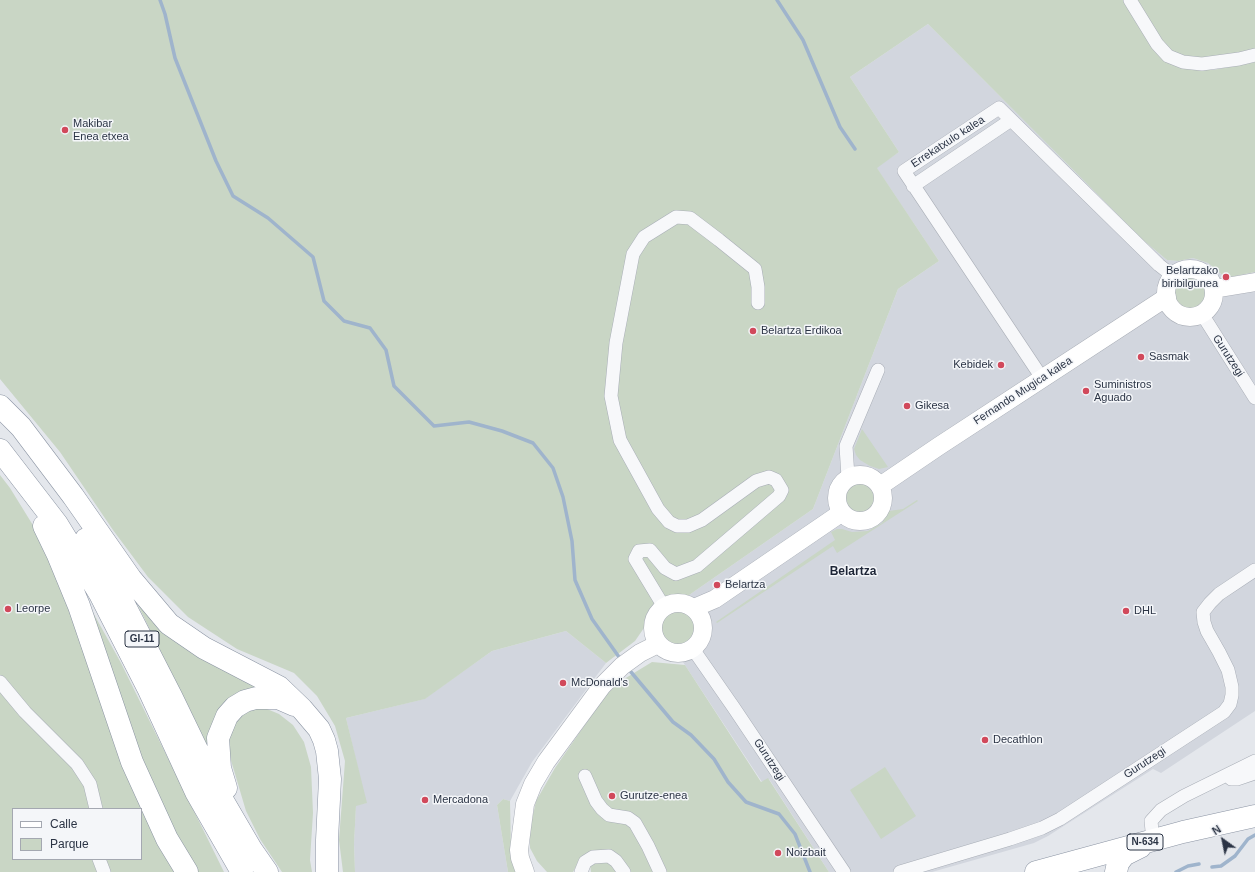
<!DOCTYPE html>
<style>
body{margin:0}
#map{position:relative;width:1255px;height:872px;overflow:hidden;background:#e4e7ec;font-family:Arial,sans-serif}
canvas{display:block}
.legend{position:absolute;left:12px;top:808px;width:130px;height:52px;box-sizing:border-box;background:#f4f6f9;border:1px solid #a4a8b1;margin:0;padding:5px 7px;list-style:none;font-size:12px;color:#2b3445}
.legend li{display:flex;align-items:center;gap:8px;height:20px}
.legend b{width:20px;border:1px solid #a4a8b1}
.north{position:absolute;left:1203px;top:820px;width:40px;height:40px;-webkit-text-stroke:3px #f4f6f9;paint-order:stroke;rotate:327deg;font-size:11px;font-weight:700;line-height:16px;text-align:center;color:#2b3445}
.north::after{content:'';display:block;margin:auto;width:14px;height:18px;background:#2b3445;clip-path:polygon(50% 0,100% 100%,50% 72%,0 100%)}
</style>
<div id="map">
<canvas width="1255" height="872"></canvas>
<ul class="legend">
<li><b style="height:5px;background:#fff"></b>Calle</li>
<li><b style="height:11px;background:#c9d6c5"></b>Parque</li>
</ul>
<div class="north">N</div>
</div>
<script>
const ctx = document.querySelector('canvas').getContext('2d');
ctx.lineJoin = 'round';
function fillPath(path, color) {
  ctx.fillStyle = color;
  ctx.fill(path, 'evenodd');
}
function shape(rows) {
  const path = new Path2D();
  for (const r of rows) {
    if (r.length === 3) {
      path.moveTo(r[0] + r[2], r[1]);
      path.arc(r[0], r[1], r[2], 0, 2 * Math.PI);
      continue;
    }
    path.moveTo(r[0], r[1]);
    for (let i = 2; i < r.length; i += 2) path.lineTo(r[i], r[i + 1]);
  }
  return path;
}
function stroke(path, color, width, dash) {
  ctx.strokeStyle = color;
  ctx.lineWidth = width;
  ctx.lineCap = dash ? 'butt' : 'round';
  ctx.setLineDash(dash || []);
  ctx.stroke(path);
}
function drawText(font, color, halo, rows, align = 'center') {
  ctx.font = font + ' Arial,sans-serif';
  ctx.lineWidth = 3;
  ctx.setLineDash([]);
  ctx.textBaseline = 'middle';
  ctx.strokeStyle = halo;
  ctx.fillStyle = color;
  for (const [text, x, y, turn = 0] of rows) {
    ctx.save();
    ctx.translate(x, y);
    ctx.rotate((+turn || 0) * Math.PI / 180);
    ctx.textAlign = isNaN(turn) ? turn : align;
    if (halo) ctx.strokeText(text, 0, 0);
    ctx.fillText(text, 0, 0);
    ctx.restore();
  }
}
fillPath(shape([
 [928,24,1143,240,1167,260,1178,261,1193,258,1208,263,1226,278,1255,272,1255,711,1161,773,1153,769,1048,836,1034,843,932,872,829,872,769,779,762,782,679,656,670,655,658,650,646,625,813,509,898,289,939,261,876,167,899,152,850,77],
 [566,631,606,663,532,762,510,801,503,799,497,805,508,872,355,872,354,844,356,805,366,803,346,718,424,699,492,651]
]), '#d2d6de');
fillPath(shape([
 [0,0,1123,0,1150,44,1188,69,1213,70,1255,62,1255,272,1226,278,1208,263,1193,258,1178,261,1167,260,1143,240,928,24,850,77,899,152,877,168,939,261,898,289,813,509,646,625,635,641,606,663,566,631,492,651,425,699,346,718,367,803,356,806,354,844,355,872,343,872,339,840,345,761,335,726,317,696,294,673,237,649,188,617,148,577,113,530,60,452,0,379],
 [1135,0,1255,0,1255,51,1214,59,1187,59,1167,48],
 [1191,293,17],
 [862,429,888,467,879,469,870,466,860,460,856,455,854,449],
 [0,475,10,488,39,535,75,580,121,663,224,872,0,872],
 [13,809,141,809,141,859,13,859],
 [858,498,17],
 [917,500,918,501,837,553,833,546,717,623,716,622,835,540,831,532,837,529,842,529,852,532,868,531,882,523,889,511,903,509],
 [135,599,268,690,267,709,279,714,293,725,304,742,311,767,313,813,310,860,312,872,282,872,260,839,246,811,230,757,210,753],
 [678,627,19],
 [652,662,685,665,761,782,768,778,829,872,591,872,590,865,580,859,573,872,547,872,537,861,530,848,530,828,536,801,555,768,611,687],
 [885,767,916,816,881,839,850,790],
 [503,799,510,801,511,851,517,872,508,872,497,805]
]), '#c9d6c5');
stroke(shape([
 [160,0,165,14,175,58,216,161,233,196,268,218,313,257,324,301,344,321,370,328,386,350,394,386,434,426,469,422,502,431,533,443,553,468,563,497,572,541,575,580,592,619,619,657],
 [777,0,803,40,840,127,855,149],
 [631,672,673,722,691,735,714,759,728,782,746,802,779,814,795,834,810,872],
 [1212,867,1221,866,1235,856,1248,839,1255,835],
 [1176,872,1188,866,1199,864]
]), '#9fb4cc', 3.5);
const street = shape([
 [1130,0,1157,44,1168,56,1183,62,1202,64,1239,59,1255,55],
 [913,186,1011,120],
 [1202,314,1255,398],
 [1042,378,904,171,999,108,1159,265,1173,276],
 [848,477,846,446,878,370],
 [664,607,635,559,639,551,650,550,665,568,676,574,697,566,779,496,782,490,776,480,769,477,756,481,702,520,688,526,677,526,669,522,658,509,620,440,611,396,616,343,633,254,644,237,676,217,690,218,719,240,755,269,758,287,758,303],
 [693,649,734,708,844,872],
 [0,682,25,712,77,764,90,784,96,809],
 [585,776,596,801,602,809,609,815,628,818,635,823,648,846,660,872],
 [1231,779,1237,779,1255,773],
 [1153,840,1151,821,1161,810,1184,796,1255,761],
 [99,859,104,872],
 [581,872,585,862,593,857,609,856,616,861,624,872],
 [900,872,1010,839,1042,828,1060,819,1224,712,1230,704,1232,695,1232,687,1228,670,1219,652,1207,631,1204,622,1203,612,1210,603,1219,594,1255,570]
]);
const secondary = shape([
 [1190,293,24],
 [1214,289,1255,282],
 [860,498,23],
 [880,486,939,446,1167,297],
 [678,628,25],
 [694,608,715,599,841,513],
 [525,872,520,858,519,850,525,804,533,784,546,762,602,686,622,666,640,653,658,644]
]);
const highway = shape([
 [0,406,21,427,73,496,131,579,169,624,204,648,279,687,302,709,319,729,324,740,327,751,330,779,327,840,327,872],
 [0,450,57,524,100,594,148,688,196,792,242,872],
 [44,526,58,555,79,606,132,762,167,839,187,872],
 [86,539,111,579,172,698,216,789,251,849,267,872],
 [226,788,220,768,218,738,227,716,235,707,245,701,256,698,278,698,294,705],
 [1036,872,1183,832,1255,816],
 [1116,872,1118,863,1124,855,1140,847]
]);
stroke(street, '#a9aeb7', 14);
stroke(secondary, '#a9aeb7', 19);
stroke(highway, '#8b94a3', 23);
stroke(street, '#f7f8fa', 13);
stroke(secondary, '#fff', 18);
stroke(highway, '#fff', 22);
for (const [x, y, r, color] of [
 [65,130,4,"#d1495b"],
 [1226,277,4,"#d1495b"],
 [753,331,4,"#d1495b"],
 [1141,357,4,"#d1495b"],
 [1001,365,4,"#d1495b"],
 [1086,391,4,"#d1495b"],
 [907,406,4,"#d1495b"],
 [717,585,4,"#d1495b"],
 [8,609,4,"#d1495b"],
 [1126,611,4,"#d1495b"],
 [563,683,4,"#d1495b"],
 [985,740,4,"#d1495b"],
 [612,796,4,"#d1495b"],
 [425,800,4,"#d1495b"],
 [778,853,4,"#d1495b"]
]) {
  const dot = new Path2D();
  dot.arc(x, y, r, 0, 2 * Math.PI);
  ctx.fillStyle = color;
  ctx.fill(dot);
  stroke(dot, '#f4f6f9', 1.5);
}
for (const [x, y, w] of [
 [142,639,34],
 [1145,842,36]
]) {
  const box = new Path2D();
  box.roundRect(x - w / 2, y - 8, w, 16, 3);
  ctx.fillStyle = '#f4f6f9';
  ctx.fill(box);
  stroke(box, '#2b3445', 1);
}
drawText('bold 10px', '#2b3445', null, [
 ["GI-11",142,639],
 ["N-634",1145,842]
]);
drawText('11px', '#2b3445', '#f4f6f9', [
 ["Makibar",73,124],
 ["Enea etxea",73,137],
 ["Belartzako",1218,271,"right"],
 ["biribilgunea",1218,284,"right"],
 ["Belartza Erdikoa",761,331],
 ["Sasmak",1149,357],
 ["Kebidek",993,365,"right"],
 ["Suministros",1094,385],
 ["Aguado",1094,398],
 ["Gikesa",915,406],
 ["Belartza",725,585],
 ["Leorpe",16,609],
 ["DHL",1134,611],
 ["McDonald's",571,683],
 ["Decathlon",993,740],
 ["Gurutze-enea",620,796],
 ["Mercadona",433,800],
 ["Noizbait",786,853]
], 'left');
drawText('11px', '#2b3445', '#f4f6f9', [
 ["Errekatxulo kalea",948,142,-33],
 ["Gurutzegi",1228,356,57],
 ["Fernando Mugica kalea",1023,391,-33],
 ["Gurutzegi",769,760,57],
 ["Gurutzegi",1145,763,-33]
]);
drawText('bold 12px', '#1d2536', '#f4f6f9', [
 ["Belartza",853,572]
]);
</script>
